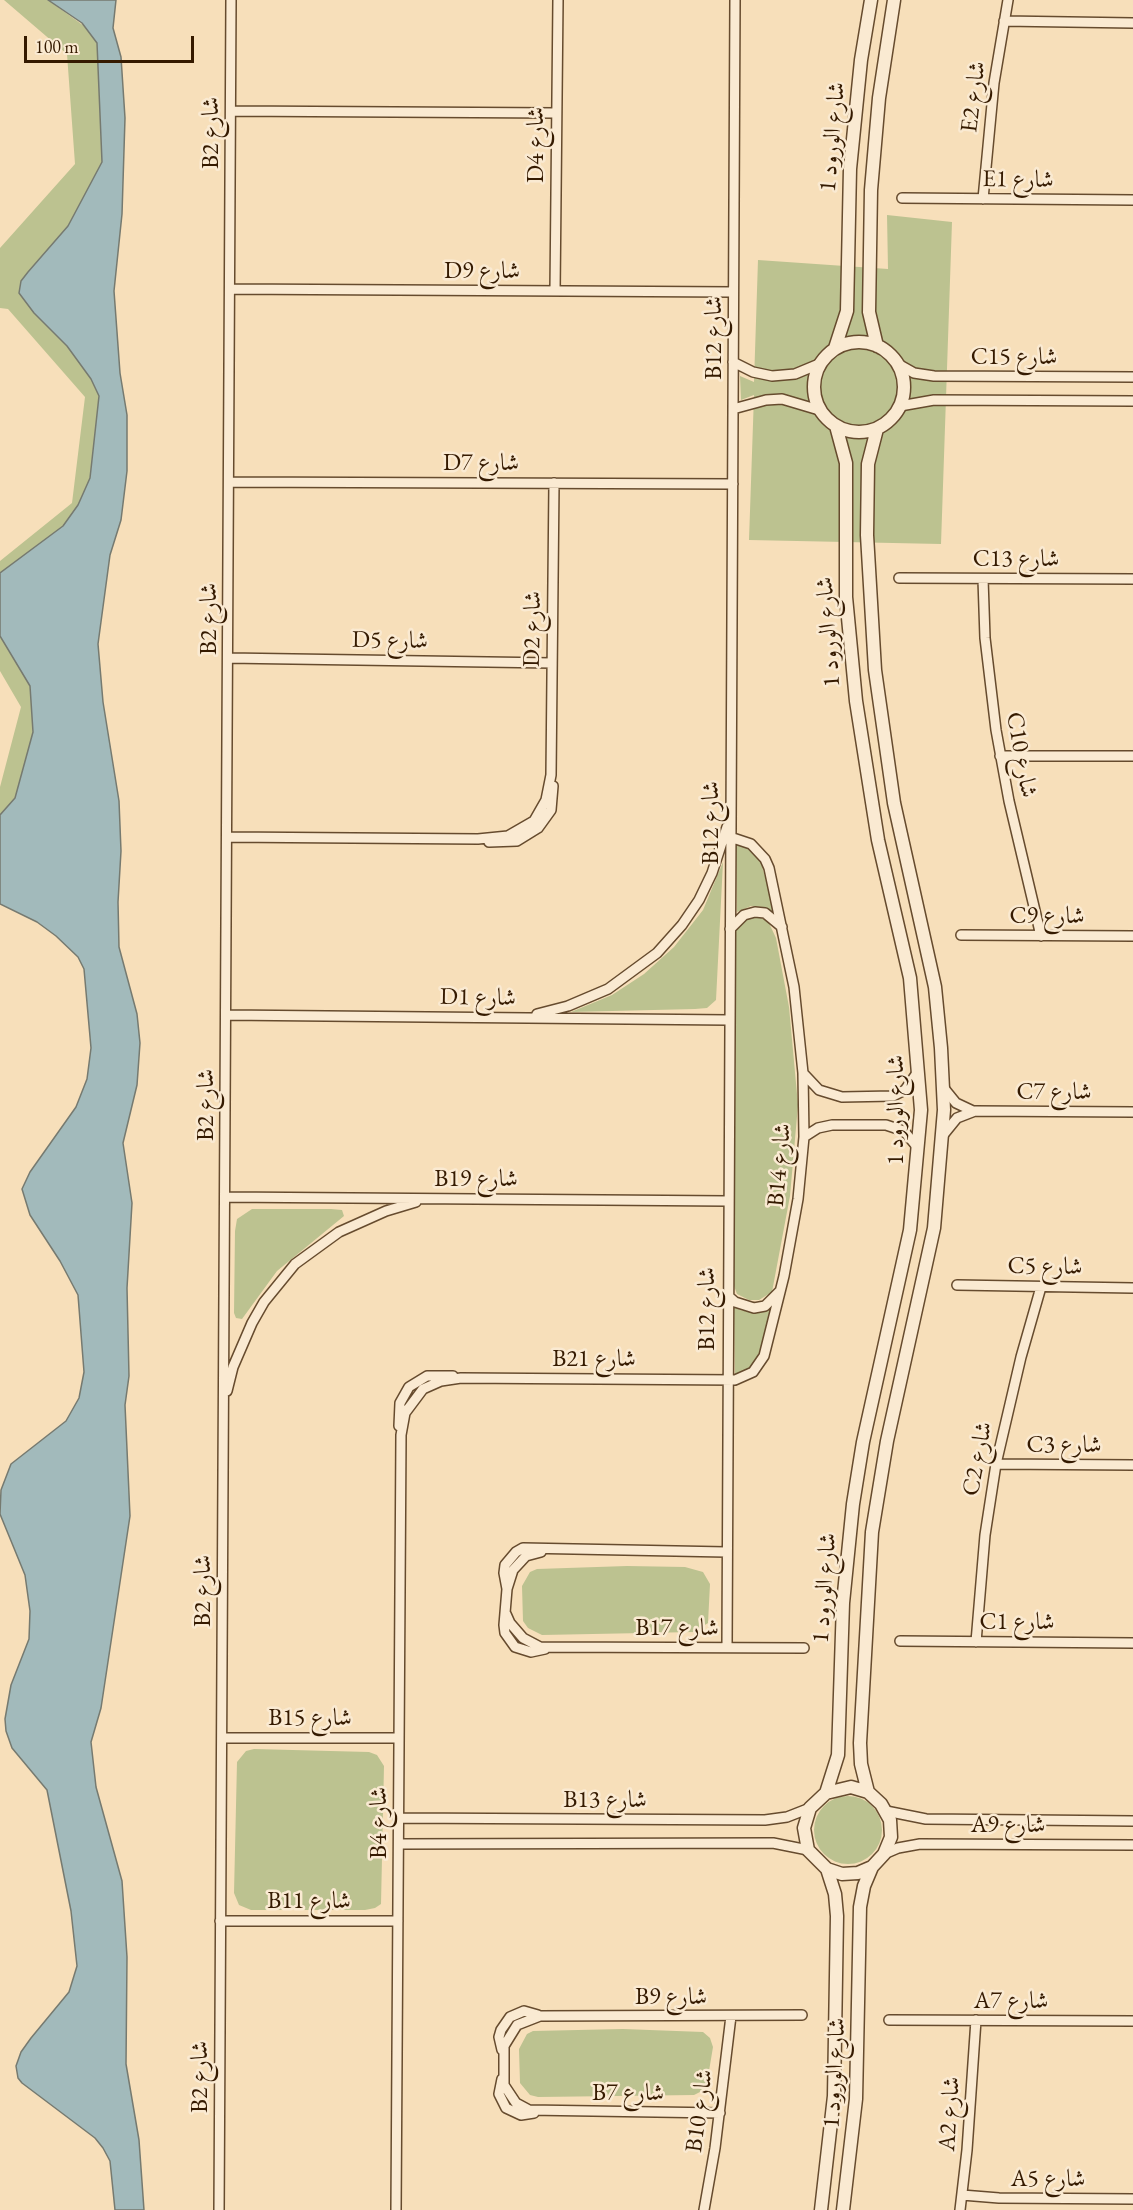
<!DOCTYPE html>
<meta charset="utf-8">
<style>
body{margin:0}
#map{position:relative;width:1133px;height:2210px;overflow:hidden;background:#f7dfba;font-family:"EB Garamond",serif}
canvas{display:block}
.scale{position:absolute;left:24px;top:36px;width:170px;height:27px;box-sizing:border-box;border:3px solid #351a00;border-top:0;padding-left:8px;font-size:18px;line-height:21px;white-space:nowrap;color:#351a00;-webkit-text-stroke:4px #faead2;paint-order:stroke}
</style>
<div id="map">
<canvas width="1133" height="2210"></canvas>
<div class="scale">100 m</div>
</div>
<script>
const ctx = document.querySelector('canvas').getContext('2d');
ctx.lineJoin = 'round';
function fillPath(path, color) {
  ctx.fillStyle = color;
  ctx.fill(path, 'evenodd');
}
function shape(rows) {
  const path = new Path2D();
  for (const r of rows) {
    if (r.length === 3) {
      path.moveTo(r[0] + r[2], r[1]);
      path.arc(r[0], r[1], r[2], 0, 2 * Math.PI);
      continue;
    }
    path.moveTo(r[0], r[1]);
    for (let i = 2; i < r.length; i += 2) path.lineTo(r[i], r[i + 1]);
  }
  return path;
}
function stroke(path, color, width, dash) {
  ctx.strokeStyle = color;
  ctx.lineWidth = width;
  ctx.lineCap = dash ? 'butt' : 'round';
  ctx.setLineDash(dash || []);
  ctx.stroke(path);
}
function drawText(font, color, halo, rows, align = 'center') {
  ctx.font = font + ' "EB Garamond",Amiri,serif';
  ctx.lineWidth = 5;
  ctx.setLineDash([]);
  ctx.textBaseline = 'middle';
  ctx.strokeStyle = halo;
  ctx.fillStyle = color;
  for (const [text, x, y, turn = 0] of rows) {
    ctx.save();
    ctx.translate(x, y);
    ctx.rotate((+turn || 0) * Math.PI / 180);
    ctx.textAlign = isNaN(turn) ? turn : align;
    if (halo) ctx.strokeText(text, 0, 0);
    ctx.fillText(text, 0, 0);
    ctx.restore();
  }
}
fillPath(shape([
 [4,0,48,0,91,31,97,43,102,162,68,226,19,293,34,313,67,346,91,379,99,396,90,478,78,505,63,526,0,573,0,561,72,503,85,397,8,309,0,308,0,248,75,164,67,54],
 [887,215,952,222,941,544,749,540,754,395,741,400,740,376,754,382,758,260,888,269],
 [0,636,30,686,33,732,15,798,0,815,0,787,21,707,0,671],
 [736,845,747,847,760,859,776,916,763,907,751,906,737,912],
 [723,862,716,1000,707,1008,695,1009,571,1012,612,995,644,974,674,947,703,910],
 [758,917,768,921,776,938,789,1007,798,1105,790,1196,772,1292,759,1300,749,1300,737,1294,734,1286,736,930,746,919],
 [252,1209,331,1209,342,1210,344,1216,277,1271,242,1319,236,1318,234,1313,235,1231,237,1219],
 [774,1304,756,1362,744,1372,735,1374,734,1305,740,1310,749,1312,764,1311],
 [627,1566,685,1567,703,1572,710,1584,708,1623,694,1632,542,1635,528,1628,523,1621,522,1586,530,1572,537,1569],
 [254,1749,369,1752,377,1755,384,1766,381,1904,375,1908,365,1910,251,1910,239,1905,234,1893,237,1762,246,1751],
 [848,1830,34],
 [623,2029,703,2032,710,2038,713,2047,706,2089,694,2095,538,2097,530,2095,520,2083,519,2049,527,2034,533,2031]
]), '#bcc290');
const water = shape([
 [48,0,116,0,113,28,121,57,125,118,122,214,114,291,120,373,127,415,127,471,121,520,110,555,98,644,103,702,119,801,121,851,118,902,119,947,137,1014,140,1043,137,1085,123,1143,132,1203,127,1288,129,1376,125,1405,130,1516,101,1708,91,1742,96,1787,122,1881,127,1957,126,2064,139,2140,144,2210,115,2210,110,2161,103,2148,95,2138,22,2083,18,2078,16,2066,21,2052,31,2038,69,1992,77,1966,71,1911,47,1790,12,1748,6,1731,5,1719,11,1685,29,1639,30,1611,25,1575,0,1514,1,1490,11,1464,66,1421,79,1398,84,1372,78,1295,60,1261,30,1215,22,1189,30,1172,76,1107,87,1079,91,1048,84,969,78,957,56,936,37,922,0,904,0,815,15,798,33,732,30,686,0,636,0,573,63,526,78,505,90,478,99,396,91,379,67,346,34,313,19,293,21,281,28,272,68,226,102,162,97,43,82,23,48,0]
]);
fillPath(water, '#a2babb');
stroke(water, '#767a70', 1.5);
const minor = shape([
 [1004,21,1133,23],
 [231,111,556,113],
 [902,198,1133,200],
 [983,199,994,83,1008,0],
 [230,289,733,292],
 [555,291,558,0],
 [733,362,753,372,772,376,795,374,819,364],
 [898,364,914,373,934,376,1133,377],
 [900,406,934,400,1133,401],
 [733,409,766,400,782,399,819,410],
 [229,482,733,484],
 [899,578,1133,579],
 [983,579,985,638,996,730,1009,801,1041,936],
 [228,658,552,663],
 [1000,756,1133,756],
 [227,837,478,839,508,836,534,821,546,800,551,775,554,483],
 [489,842,517,841,538,828,551,810,553,786],
 [730,929,744,915,755,912,765,913,782,927],
 [961,935,1133,936],
 [537,1014,568,1006,608,989,657,953,682,925,699,900,712,873,727,827],
 [226,1015,728,1020],
 [803,1073,819,1090,842,1097,893,1096,905,1090,917,1073],
 [943,1087,956,1103,973,1111],
 [944,1134,957,1118,975,1111,1133,1112],
 [804,1137,818,1128,832,1125,886,1125,904,1131,918,1148],
 [225,1197,727,1201],
 [957,1285,1133,1288],
 [727,1295,735,1302,754,1308,765,1306,779,1292],
 [227,1391,233,1367,252,1323,264,1302,295,1264,339,1232,386,1211,416,1202],
 [399,1426,400,1403,409,1387,427,1376,453,1376],
 [996,1464,1133,1465],
 [541,1552,526,1556,513,1570,507,1589,504,1625,505,1633,515,1647,531,1652,545,1649],
 [507,1589,504,1573,505,1565,516,1552,523,1548,726,1552],
 [506,1614,510,1623,523,1638,540,1647,804,1648],
 [900,1641,1133,1643],
 [976,1642,985,1535,996,1464,1021,1357,1041,1287],
 [727,1647,735,0],
 [222,1738,399,1738],
 [886,1811,926,1819,1133,1821],
 [399,1818,765,1820,787,1817,810,1808],
 [399,1844,773,1843,808,1850],
 [884,1854,898,1848,920,1844,1133,1845],
 [220,1921,398,1921],
 [889,2020,1133,2021],
 [502,2050,499,2037,501,2030,510,2017,524,2011,538,2015],
 [502,2079,499,2094,506,2108,521,2115,534,2113],
 [720,2113,529,2110,516,2103,504,2085,504,2046,517,2025,540,2016,802,2015],
 [962,2195,999,2198,1133,2199],
 [219,2210,231,0],
 [396,2210,401,1435,405,1413,423,1389,441,1381,461,1378,735,1380,753,1372,764,1356,784,1276,798,1199,804,1137,803,1073,794,987,769,868,765,859,751,844,730,837],
 [704,2210,715,2148,731,2016],
 [960,2210,967,2150,976,2020]
]);
const tertiary = shape([
 [859,387,45],
 [877,346,869,312,871,190,879,98,894,0],
 [835,348,847,311,850,169,861,60,871,0],
 [868,1792,861,1764,860,1743,872,1532,887,1441,934,1228,944,1110,941,1048,935,987,894,803,875,670,867,535,868,464,877,429],
 [826,1793,838,1755,843,1603,853,1504,863,1442,910,1230,921,1110,910,978,878,840,856,701,846,597,846,463,836,426],
 [821,2210,834,2096,837,1916,835,1894,827,1869,808,1850,804,1828,810,1808,826,1793,851,1787,868,1792,881,1804,890,1820,891,1837,884,1854,872,1867,858,1873,842,1874,827,1869],
 [843,2210,856,2099,860,1907,864,1886,872,1867]
]);
stroke(minor, '#664b2e', 12);
stroke(tertiary, '#664b2e', 15);
stroke(minor, '#faead2', 9);
stroke(tertiary, '#faead2', 12);
drawText('24px', '#351a00', '#faead2', [
 ["E2 شارع",974,97,-83],
 ["B2 شارع",211,133,-90],
 ["شارع الورود 1",833,137,-85],
 ["D4 شارع",536,145,-90],
 ["E1 شارع",1018,180,1],
 ["D9 شارع",482,271],
 ["B12 شارع",714,338,-90],
 ["C15 شارع",1014,357],
 ["D7 شارع",481,463],
 ["C13 شارع",1016,559],
 ["B2 شارع",209,619,-90],
 ["D2 شارع",533,629,-89],
 ["شارع الورود 1",829,632,-94],
 ["D5 شارع",390,641,1],
 ["C10 شارع",1021,755,80],
 ["B12 شارع",711,823,-90],
 ["C9 شارع",1047,916],
 ["D1 شارع",478,998,1],
 ["C7 شارع",1054,1092],
 ["B2 شارع",206,1105,-90],
 ["شارع الورود 1",896,1110,-90],
 ["B14 شارع",780,1165,-85],
 ["B19 شارع",476,1179],
 ["C5 شارع",1045,1267,1],
 ["B12 شارع",707,1309,-90],
 ["B21 شارع",594,1359],
 ["C3 شارع",1064,1445],
 ["C2 شارع",978,1459,-79],
 ["شارع الورود 1",825,1588,-86],
 ["B2 شارع",203,1591,-90],
 ["C1 شارع",1017,1622],
 ["B17 شارع",677,1628],
 ["B15 شارع",310,1718],
 ["B13 شارع",605,1800],
 ["B4 شارع",379,1823,-90],
 ["A9 شارع",1008,1825],
 ["B11 شارع",309,1901],
 ["B9 شارع",671,1997],
 ["A7 شارع",1011,2001],
 ["شارع الورود 1",835,2073,-87],
 ["B2 شارع",200,2077,-90],
 ["B7 شارع",628,2093],
 ["B10 شارع",700,2111,-82],
 ["A2 شارع",950,2114,-86],
 ["A5 شارع",1048,2179]
]);
</script>
